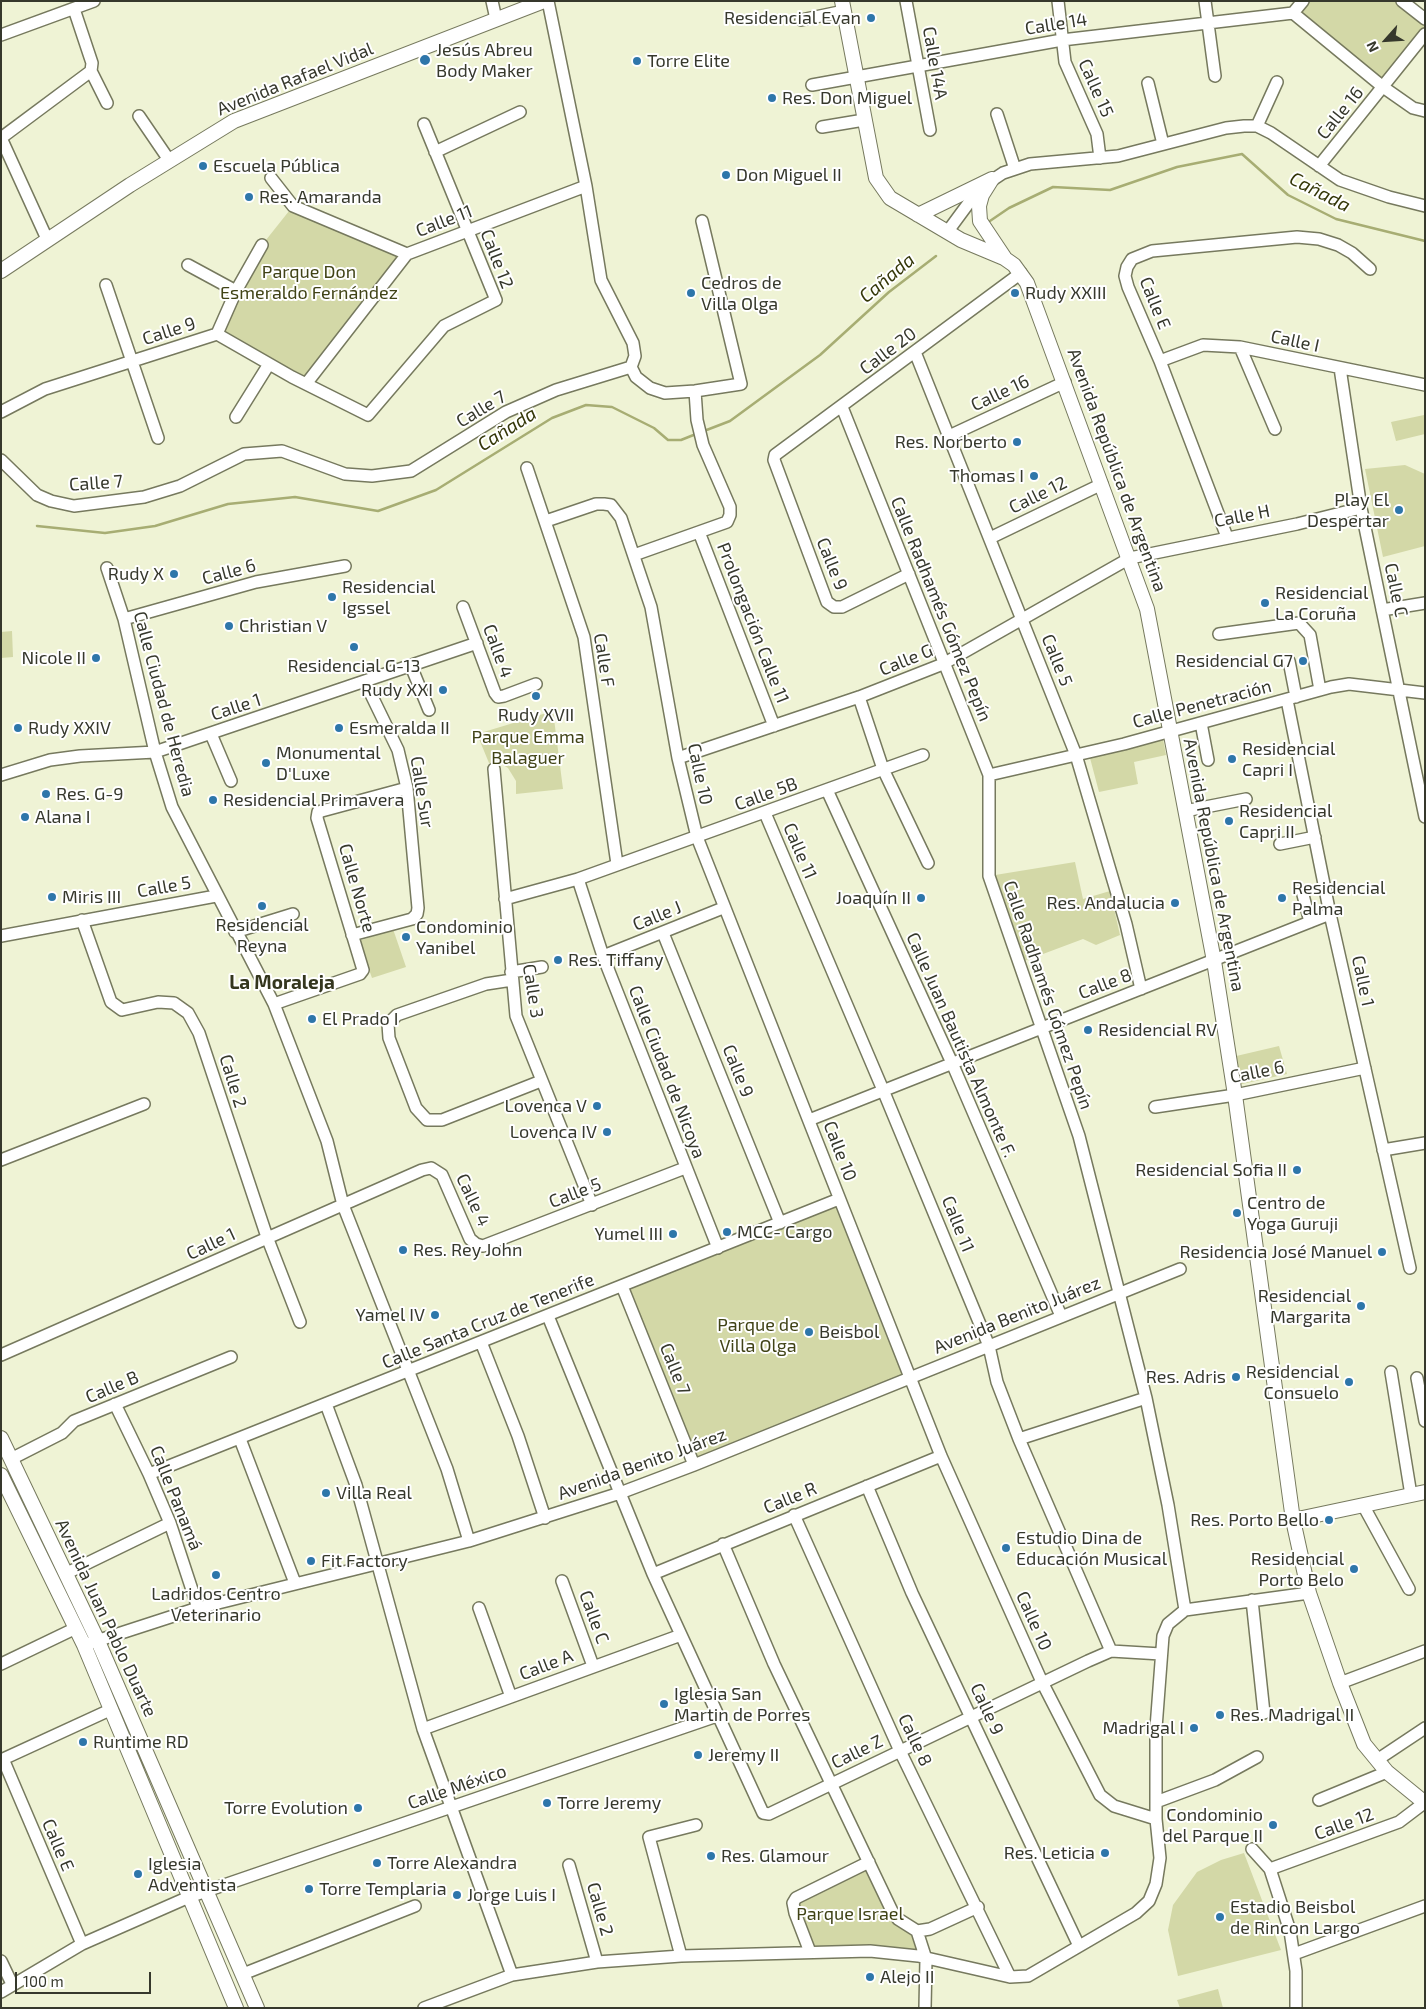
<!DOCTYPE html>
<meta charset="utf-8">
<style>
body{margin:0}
#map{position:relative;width:1426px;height:2009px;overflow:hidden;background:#eff3d5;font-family:"Exo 2",sans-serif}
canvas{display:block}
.frame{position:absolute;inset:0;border:2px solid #36382c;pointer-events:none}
.north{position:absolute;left:1361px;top:15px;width:50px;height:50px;-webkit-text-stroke:4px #fff;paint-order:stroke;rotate:244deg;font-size:14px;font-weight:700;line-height:20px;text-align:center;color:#36382c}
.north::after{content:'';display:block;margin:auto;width:18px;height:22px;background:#36382c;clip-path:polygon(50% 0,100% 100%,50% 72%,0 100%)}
.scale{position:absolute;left:15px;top:1972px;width:136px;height:22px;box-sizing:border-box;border:2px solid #36382c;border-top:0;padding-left:6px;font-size:15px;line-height:18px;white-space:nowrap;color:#36382c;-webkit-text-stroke:4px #fff;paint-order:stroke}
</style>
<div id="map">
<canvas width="1426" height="2009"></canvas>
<div class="frame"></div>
<div class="north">N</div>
<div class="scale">100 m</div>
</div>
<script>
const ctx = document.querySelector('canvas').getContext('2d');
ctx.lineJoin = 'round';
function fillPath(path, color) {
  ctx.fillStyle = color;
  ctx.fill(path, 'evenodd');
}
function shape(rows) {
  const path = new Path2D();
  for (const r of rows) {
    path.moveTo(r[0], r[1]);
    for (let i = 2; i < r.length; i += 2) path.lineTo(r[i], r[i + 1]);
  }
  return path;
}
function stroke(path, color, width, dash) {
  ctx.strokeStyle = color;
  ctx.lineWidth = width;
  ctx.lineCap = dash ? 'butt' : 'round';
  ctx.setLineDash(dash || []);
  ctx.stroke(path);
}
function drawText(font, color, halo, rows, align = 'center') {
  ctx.font = font + ' "Exo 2",sans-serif';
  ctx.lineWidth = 4;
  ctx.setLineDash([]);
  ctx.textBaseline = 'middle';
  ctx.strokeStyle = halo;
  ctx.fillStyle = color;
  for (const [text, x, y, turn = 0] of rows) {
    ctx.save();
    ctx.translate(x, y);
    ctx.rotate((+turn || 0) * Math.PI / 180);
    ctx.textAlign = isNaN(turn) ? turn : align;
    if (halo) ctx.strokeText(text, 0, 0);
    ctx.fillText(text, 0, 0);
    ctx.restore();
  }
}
fillPath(shape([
 [1303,1,1402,1,1425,19,1425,34,1383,87,1293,13],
 [293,206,407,254,306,384,217,334,262,245],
 [1424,415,1425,434,1396,441,1391,422],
 [1405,465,1425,474,1425,546,1383,557,1365,469],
 [12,631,13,657,1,658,1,632],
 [553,711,563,789,516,794,516,781,508,768,498,762,489,763,477,734],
 [1163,739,1166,755,1134,762,1138,784,1099,792,1090,758],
 [1075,862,1083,899,1110,891,1120,935,1096,945,1083,939,1019,963,989,876],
 [393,929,406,967,372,978,359,941],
 [1279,1046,1287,1074,1238,1085,1232,1057],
 [839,1199,909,1378,694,1465,622,1286],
 [1244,1853,1281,1950,1178,1976,1168,1930,1173,1905,1197,1872,1221,1860],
 [869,1862,892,1911,917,1931,926,1959,810,1952,796,1898],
 [1218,1989,1223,2008,1180,2008,1177,2000]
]), '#d3d8a7');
stroke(shape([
 [987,223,1009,208,1053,187,1110,190,1177,167,1242,154,1288,195,1336,219,1425,241],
 [704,431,730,421,820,355,889,292,936,256],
 [37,526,105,533,155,526,228,504,295,497,378,511,436,490,552,418,586,405,612,407,654,428,668,440,681,440,696,434]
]), '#a7ad73', 2.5);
const minor = shape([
 [492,1,496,19],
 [906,1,930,130],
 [1058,1,1065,62,1097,134,1100,158],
 [1205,1,1215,76],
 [1402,1,1425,19],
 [1293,13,1383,87,1413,108,1425,111],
 [801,20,844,11],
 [1,35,94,1],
 [91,71,107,103],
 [1148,83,1163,144],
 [812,85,1062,40,1293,13,1303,1],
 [997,114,1015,169],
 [139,116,169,160],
 [1257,126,1277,82],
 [822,127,864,120],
 [1,138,91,71,92,63,74,9],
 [1,138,47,239],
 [435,152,520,112],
 [1319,166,1425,34],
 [271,178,293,206,407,254,586,186],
 [948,231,979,189,1003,173,1030,164,1118,156,1226,128,1244,126,1257,126,1271,133,1340,180,1389,197,1425,206],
 [188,265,236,291],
 [106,285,158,438],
 [217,334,236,291,262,245],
 [1240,347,1275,429],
 [915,352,1076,755,1126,924,1141,989],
 [1160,361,1203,345,1240,347,1425,385],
 [631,367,636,377,650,388,665,393,695,391,741,384,702,221],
 [1340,368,1361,508,1425,817],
 [306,384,407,254],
 [842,407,989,775,989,876,1079,1136,1146,1398,1168,1505,1185,1610],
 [1,412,45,389,217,334,292,377,368,415,444,326,496,300,424,124],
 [236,417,269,364],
 [949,436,1065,382],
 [1,460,37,495,51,501,74,506,144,497,180,486,244,454,282,451,345,474,372,476,411,471,506,412,556,390,631,367,635,356,633,343,601,280,586,186,548,1],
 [527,468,584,637,617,864],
 [546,521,596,504,604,504,611,505,621,518,651,607,678,758,697,837,941,1456,1042,1682,1100,1795,1114,1806,1156,1819],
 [699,532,774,726],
 [1227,537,1160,361,1128,287,1125,276,1127,267,1132,259,1152,251,1297,237,1319,239,1338,245,1352,253,1370,269],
 [990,538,1102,484],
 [634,555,727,522,730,515,730,507,703,445,697,420,695,391],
 [107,568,124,619,155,752,172,807,274,1004,327,1141,343,1205,447,1469,469,1541],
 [909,574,842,607,834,607,827,602,774,460,775,455,1021,273],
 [463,607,495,693,498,697,504,696,536,684],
 [1382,610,1425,603],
 [124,619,256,582,345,566],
 [1219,634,1299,623,1310,635,1320,690],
 [1289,661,1296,697],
 [411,666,429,710],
 [859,697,883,769,928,863],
 [1287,700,1330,914,1410,1268],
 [1201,723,1208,760],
 [211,734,231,781],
 [678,758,859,697,943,664,1130,558,1297,524,1361,508],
 [494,769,516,1016,592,1205],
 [1,775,50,760,80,756,155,752,477,643],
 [989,775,1124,744,1331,687,1349,684,1425,693],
 [827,790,952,1063,1061,1316],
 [1185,811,1246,799],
 [765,813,883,1090,989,1346,997,1382,1019,1439,1111,1651],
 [1280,844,1315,837],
 [578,879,603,956,718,1248],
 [1302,891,1310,922],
 [505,899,578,879,923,755],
 [82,920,111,1002,122,1010,158,1002,174,1003,188,1013,199,1033,267,1237,300,1322],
 [235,932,293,914],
 [663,933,780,1223],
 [352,935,412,919,417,914,418,908,407,788,398,750,365,682],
 [1,936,216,896],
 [603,956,723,908],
 [511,972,542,967],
 [512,980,486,984,397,1015,388,1024,389,1038,416,1108,427,1120,442,1120,541,1081],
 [274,1004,360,974,363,970,317,818,318,812,407,788],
 [1155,1107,1235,1095,1365,1068],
 [809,1120,1330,914],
 [1383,1150,1425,1143],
 [1,1160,144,1104],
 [622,1286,694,1465],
 [548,1316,653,1574,763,1813,769,1814,1088,1661,1111,1651,1161,1654],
 [481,1342,518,1436,545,1518],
 [1,1355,422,1170,431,1168,442,1175,470,1239,476,1244,483,1246,685,1168],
 [1391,1372,1411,1495],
 [1417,1378,1425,1421],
 [115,1404,149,1474,170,1523,198,1608],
 [326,1404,356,1485,423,1729,512,1975],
 [240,1439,295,1583],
 [1019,1439,1146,1398],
 [11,1459,62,1433,74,1421,231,1357],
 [149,1474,839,1199],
 [867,1486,912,1593,1079,1946],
 [1363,1505,1409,1589],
 [794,1515,900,1751,1010,1977],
 [723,1544,774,1664,892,1911,898,1919,917,1931],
 [65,1574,170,1523],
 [653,1574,941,1456],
 [562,1581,593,1666],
 [1252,1600,1264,1713],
 [479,1608,511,1697],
 [84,1645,198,1608,469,1541,620,1493,694,1465,1180,1269],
 [1,1664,76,1628],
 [1340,1683,1425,1651],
 [423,1729,681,1635],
 [3,1759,82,1944],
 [1,1760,112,1709],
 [1377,1760,1425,1728],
 [1319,1800,1387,1772],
 [1156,1802,1215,1780,1257,1757],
 [1252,1849,1270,1869,1290,1931,1296,1971,1296,2008],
 [569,1865,597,1962],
 [1270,1869,1399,1822,1424,1803],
 [917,1931,926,1959,925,2008],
 [917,1931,930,1929,978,1907],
 [810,1952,795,1913,793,1903,796,1898,869,1862],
 [1294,1954,1425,1906],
 [681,1956,649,1837,696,1825],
 [1,1961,12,1984],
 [243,1974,415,1906],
 [1,1992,82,1944,189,1897,717,1716],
 [424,2008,512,1975,597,1962,681,1956,870,1951,918,1956,1010,1977,1028,1976,1136,1913,1149,1901,1156,1884,1160,1858,1156,1819,1156,1728,1163,1636,1168,1624,1185,1610,1309,1593]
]);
const major = shape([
 [842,1,876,178,890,198,961,240,1004,258,1014,265,1027,283,1147,609,1214,961,1235,1095,1293,1520,1309,1593,1340,1683,1364,1744,1387,1772,1425,1803],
 [992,179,982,195,979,206,980,221,1004,257],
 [918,215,992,179],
 [1,271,130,185,234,121,544,1],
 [1,1438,97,1639,257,2008],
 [1,1475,84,1645,236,2008],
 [1293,1520,1425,1492]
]);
stroke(minor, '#76795e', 14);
stroke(major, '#76795e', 16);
stroke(minor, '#fff', 11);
stroke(major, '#fff', 14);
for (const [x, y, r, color] of [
 [871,18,5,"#2e76aa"],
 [425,60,6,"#2e76aa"],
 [637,61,5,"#2e76aa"],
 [772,98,5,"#2e76aa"],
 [203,166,5,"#2e76aa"],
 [726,175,5,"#2e76aa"],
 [249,197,5,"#2e76aa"],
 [691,293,5,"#2e76aa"],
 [1015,293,5,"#2e76aa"],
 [1017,442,5,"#2e76aa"],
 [1034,476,5,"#2e76aa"],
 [1399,510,5,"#2e76aa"],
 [174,574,5,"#2e76aa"],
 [332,597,5,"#2e76aa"],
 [1265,603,5,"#2e76aa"],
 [229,626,5,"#2e76aa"],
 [354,647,5,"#2e76aa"],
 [96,658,5,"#2e76aa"],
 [1303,661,5,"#2e76aa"],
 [443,690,5,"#2e76aa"],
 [536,696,5,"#2e76aa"],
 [18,728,5,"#2e76aa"],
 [339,728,5,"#2e76aa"],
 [1232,759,5,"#2e76aa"],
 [266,763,5,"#2e76aa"],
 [46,794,5,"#2e76aa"],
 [213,800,5,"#2e76aa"],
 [25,817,5,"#2e76aa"],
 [1229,821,5,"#2e76aa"],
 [52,897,5,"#2e76aa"],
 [921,898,5,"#2e76aa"],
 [1282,898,5,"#2e76aa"],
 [1175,903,5,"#2e76aa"],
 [262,906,5,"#2e76aa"],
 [406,937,5,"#2e76aa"],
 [558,960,5,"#2e76aa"],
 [312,1019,5,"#2e76aa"],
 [1088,1030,5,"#2e76aa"],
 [597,1106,5,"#2e76aa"],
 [607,1132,5,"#2e76aa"],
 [1297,1170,5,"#2e76aa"],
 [1237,1213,5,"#2e76aa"],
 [727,1232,5,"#2e76aa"],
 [673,1234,5,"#2e76aa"],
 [403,1250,5,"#2e76aa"],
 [1382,1252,5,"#2e76aa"],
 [1361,1306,5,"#2e76aa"],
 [435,1315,5,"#2e76aa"],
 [809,1332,5,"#2e76aa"],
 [1236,1377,5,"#2e76aa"],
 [1349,1382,5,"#2e76aa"],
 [326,1493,5,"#2e76aa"],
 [1329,1520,5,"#2e76aa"],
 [1006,1548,5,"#2e76aa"],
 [311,1561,5,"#2e76aa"],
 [1354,1569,5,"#2e76aa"],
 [216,1575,5,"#2e76aa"],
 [664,1704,5,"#2e76aa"],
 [1220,1715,5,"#2e76aa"],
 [1194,1728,5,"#2e76aa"],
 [83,1742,5,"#2e76aa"],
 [698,1755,5,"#2e76aa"],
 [547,1803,5,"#2e76aa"],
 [358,1808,5,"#2e76aa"],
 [1273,1825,5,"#2e76aa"],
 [1105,1853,5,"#2e76aa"],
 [711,1856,5,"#2e76aa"],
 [377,1863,5,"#2e76aa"],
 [138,1874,5,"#2e76aa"],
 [309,1889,5,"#2e76aa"],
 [457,1895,5,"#2e76aa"],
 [1220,1917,5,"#2e76aa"],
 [870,1977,5,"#2e76aa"]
]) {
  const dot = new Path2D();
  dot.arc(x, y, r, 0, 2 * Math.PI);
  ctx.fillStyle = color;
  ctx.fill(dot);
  stroke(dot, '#fff', 2);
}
drawText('18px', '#36382c', '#fff', [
 ["Residencial Evan",861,18,"right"],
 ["Jesús Abreu",436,50],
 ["Body Maker",436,71],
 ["Torre Elite",647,61],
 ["Res. Don Miguel",782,98],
 ["Escuela Pública",213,166],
 ["Don Miguel II",736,175],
 ["Res. Amaranda",259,197],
 ["Cedros de",701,283],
 ["Villa Olga",701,304],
 ["Rudy XXIII",1025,293],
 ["Res. Norberto",1007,442,"right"],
 ["Thomas I",1024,476,"right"],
 ["Play El",1389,500,"right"],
 ["Despertar",1389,521,"right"],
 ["Rudy X",164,574,"right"],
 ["Residencial",342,587],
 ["Igssel",342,608],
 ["Residencial",1275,593],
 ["La Coruña",1275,614],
 ["Christian V",239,626],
 ["Nicole II",86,658,"right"],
 ["Residencial G7",1293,661,"right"],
 ["Residencial G-13",354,666,"center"],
 ["Rudy XXI",433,690,"right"],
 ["Rudy XVII",536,715,"center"],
 ["Rudy XXIV",28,728],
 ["Esmeralda II",349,728],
 ["Residencial",1242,749],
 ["Capri I",1242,770],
 ["Monumental",276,753],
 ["D'Luxe",276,774],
 ["Res. G-9",56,794],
 ["Residencial Primavera",223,800],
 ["Residencial",1239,811],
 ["Capri II",1239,832],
 ["Alana I",35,817],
 ["Residencial",1292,888],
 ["Palma",1292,909],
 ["Miris III",62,897],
 ["Joaquín II",911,898,"right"],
 ["Res. Andalucia",1165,903,"right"],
 ["Residencial",262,925,"center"],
 ["Reyna",262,946,"center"],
 ["Condominio",416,927],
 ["Yanibel",416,948],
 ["Res. Tiffany",568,960],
 ["El Prado I",322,1019],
 ["Residencial RV",1098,1030],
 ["Lovenca V",587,1106,"right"],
 ["Lovenca IV",597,1132,"right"],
 ["Residencial Sofia II",1287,1170,"right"],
 ["Centro de",1247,1203],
 ["Yoga Guruji",1247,1224],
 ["MCC- Cargo",737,1232],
 ["Yumel III",663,1234,"right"],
 ["Res. Rey John",413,1250],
 ["Residencia José Manuel",1372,1252,"right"],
 ["Residencial",1351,1296,"right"],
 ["Margarita",1351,1317,"right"],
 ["Yamel IV",425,1315,"right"],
 ["Beisbol",819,1332],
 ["Residencial",1339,1372,"right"],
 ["Consuelo",1339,1393,"right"],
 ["Res. Adris",1226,1377,"right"],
 ["Villa Real",336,1493],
 ["Res. Porto Bello",1319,1520,"right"],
 ["Estudio Dina de",1016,1538],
 ["Educación Musical",1016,1559],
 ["Residencial",1344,1559,"right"],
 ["Porto Belo",1344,1580,"right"],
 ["Fit Factory",321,1561],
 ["Ladridos Centro",216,1594,"center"],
 ["Veterinario",216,1615,"center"],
 ["Iglesia San",674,1694],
 ["Martin de Porres",674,1715],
 ["Res. Madrigal II",1230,1715],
 ["Madrigal I",1184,1728,"right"],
 ["Runtime RD",93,1742],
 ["Jeremy II",708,1755],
 ["Torre Jeremy",557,1803],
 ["Torre Evolution",348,1808,"right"],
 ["Condominio",1263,1815,"right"],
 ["del Parque II",1263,1836,"right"],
 ["Res. Leticia",1095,1853,"right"],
 ["Res. Glamour",721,1856],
 ["Torre Alexandra",387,1863],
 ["Iglesia",148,1864],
 ["Adventista",148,1885],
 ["Torre Templaria",319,1889],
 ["Jorge Luis I",467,1895],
 ["Estadio Beisbol",1230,1907],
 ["de Rincon Largo",1230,1928],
 ["Alejo II",880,1977]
], 'left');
drawText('18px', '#36382c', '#fff', [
 ["Calle 14",1056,24,-9],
 ["Calle 14A",935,63,80],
 ["Avenida Rafael Vidal",295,79,-22],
 ["Calle 15",1096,88,66],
 ["Calle 16",1340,113,-51],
 ["Calle 11",444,221,-21],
 ["Calle 12",497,259,69],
 ["Calle E",1155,303,68],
 ["Calle 9",169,331,-18],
 ["Calle I",1295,341,12],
 ["Calle 20",888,351,-37],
 ["Calle 16",1000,393,-25],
 ["Calle 7",481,409,-31],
 ["Avenida República de Argentina",1117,470,70],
 ["Calle 7",96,483,-4],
 ["Calle 12",1038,495,-26],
 ["Calle H",1242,516,-11],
 ["Calle 9",832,564,68],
 ["Calle 6",229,572,-15],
 ["Calle C",1396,590,78],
 ["Calle Radhamés Gómez Pepín",941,609,68],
 ["Prolongación Calle 11",753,623,69],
 ["Calle 4",498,651,70],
 ["Calle F",604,660,81],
 ["Calle G",906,660,-22],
 ["Calle 5",1057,660,68],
 ["Calle Ciudad de Heredia",164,704,75],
 ["Calle Penetración",1202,704,-15],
 ["Calle 1",236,707,-18],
 ["Calle 10",700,774,78],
 ["Calle Sur",422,792,81],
 ["Calle 5B",766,794,-20],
 ["Calle 11",800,851,67],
 ["Avenida República de Argentina",1214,865,79],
 ["Calle 5",164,887,-10],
 ["Calle Norte",357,888,74],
 ["Calle J",657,916,-22],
 ["Calle 1",1363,981,78],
 ["Calle 8",1105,984,-21],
 ["Calle 3",533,991,81],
 ["Calle Radhamés Gómez Pepín",1048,995,71],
 ["Calle Juan Bautista Almonte F.",961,1045,66],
 ["Calle 9",738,1071,68],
 ["Calle Ciudad de Nicoya",667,1072,69],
 ["Calle 6",1257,1072,-11],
 ["Calle 2",233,1081,73],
 ["Calle 10",840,1151,69],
 ["Calle 5",575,1193,-21],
 ["Calle 4",473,1200,65],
 ["Calle 11",958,1224,68],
 ["Calle 1",211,1244,-25],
 ["Avenida Benito Juárez",1017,1315,-22],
 ["Calle Santa Cruz de Tenerife",488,1321,-22],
 ["Calle 7",675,1369,68],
 ["Calle B",112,1387,-23],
 ["Avenida Benito Juárez",642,1464,-20],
 ["Calle Panamá",176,1498,68],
 ["Calle R",790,1498,-22],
 ["Calle C",594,1617,70],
 ["Avenida Juan Pablo Duarte",106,1618,65],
 ["Calle 10",1034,1621,66],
 ["Calle A",546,1665,-21],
 ["Calle 9",987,1709,65],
 ["Calle 8",915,1740,65],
 ["Calle Z",857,1752,-26],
 ["Calle México",457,1787,-19],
 ["Calle 12",1344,1824,-20],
 ["Calle E",58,1845,67],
 ["Calle 2",600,1909,74]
]);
drawText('18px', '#404316', '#fff', [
 ["Parque Don",309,272],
 ["Esmeraldo Fernández",309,293],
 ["Parque Emma",528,737],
 ["Balaguer",528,758],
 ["Parque de",758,1325],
 ["Villa Olga",758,1346],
 ["Parque Israel",850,1914]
]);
drawText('italic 19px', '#343708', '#fff', [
 ["Cañada",1320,192,27],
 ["Cañada",887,278,-40],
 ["Cañada",507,429,-32]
]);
drawText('bold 19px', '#34361e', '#fff', [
 ["La Moraleja",282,983]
]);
</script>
